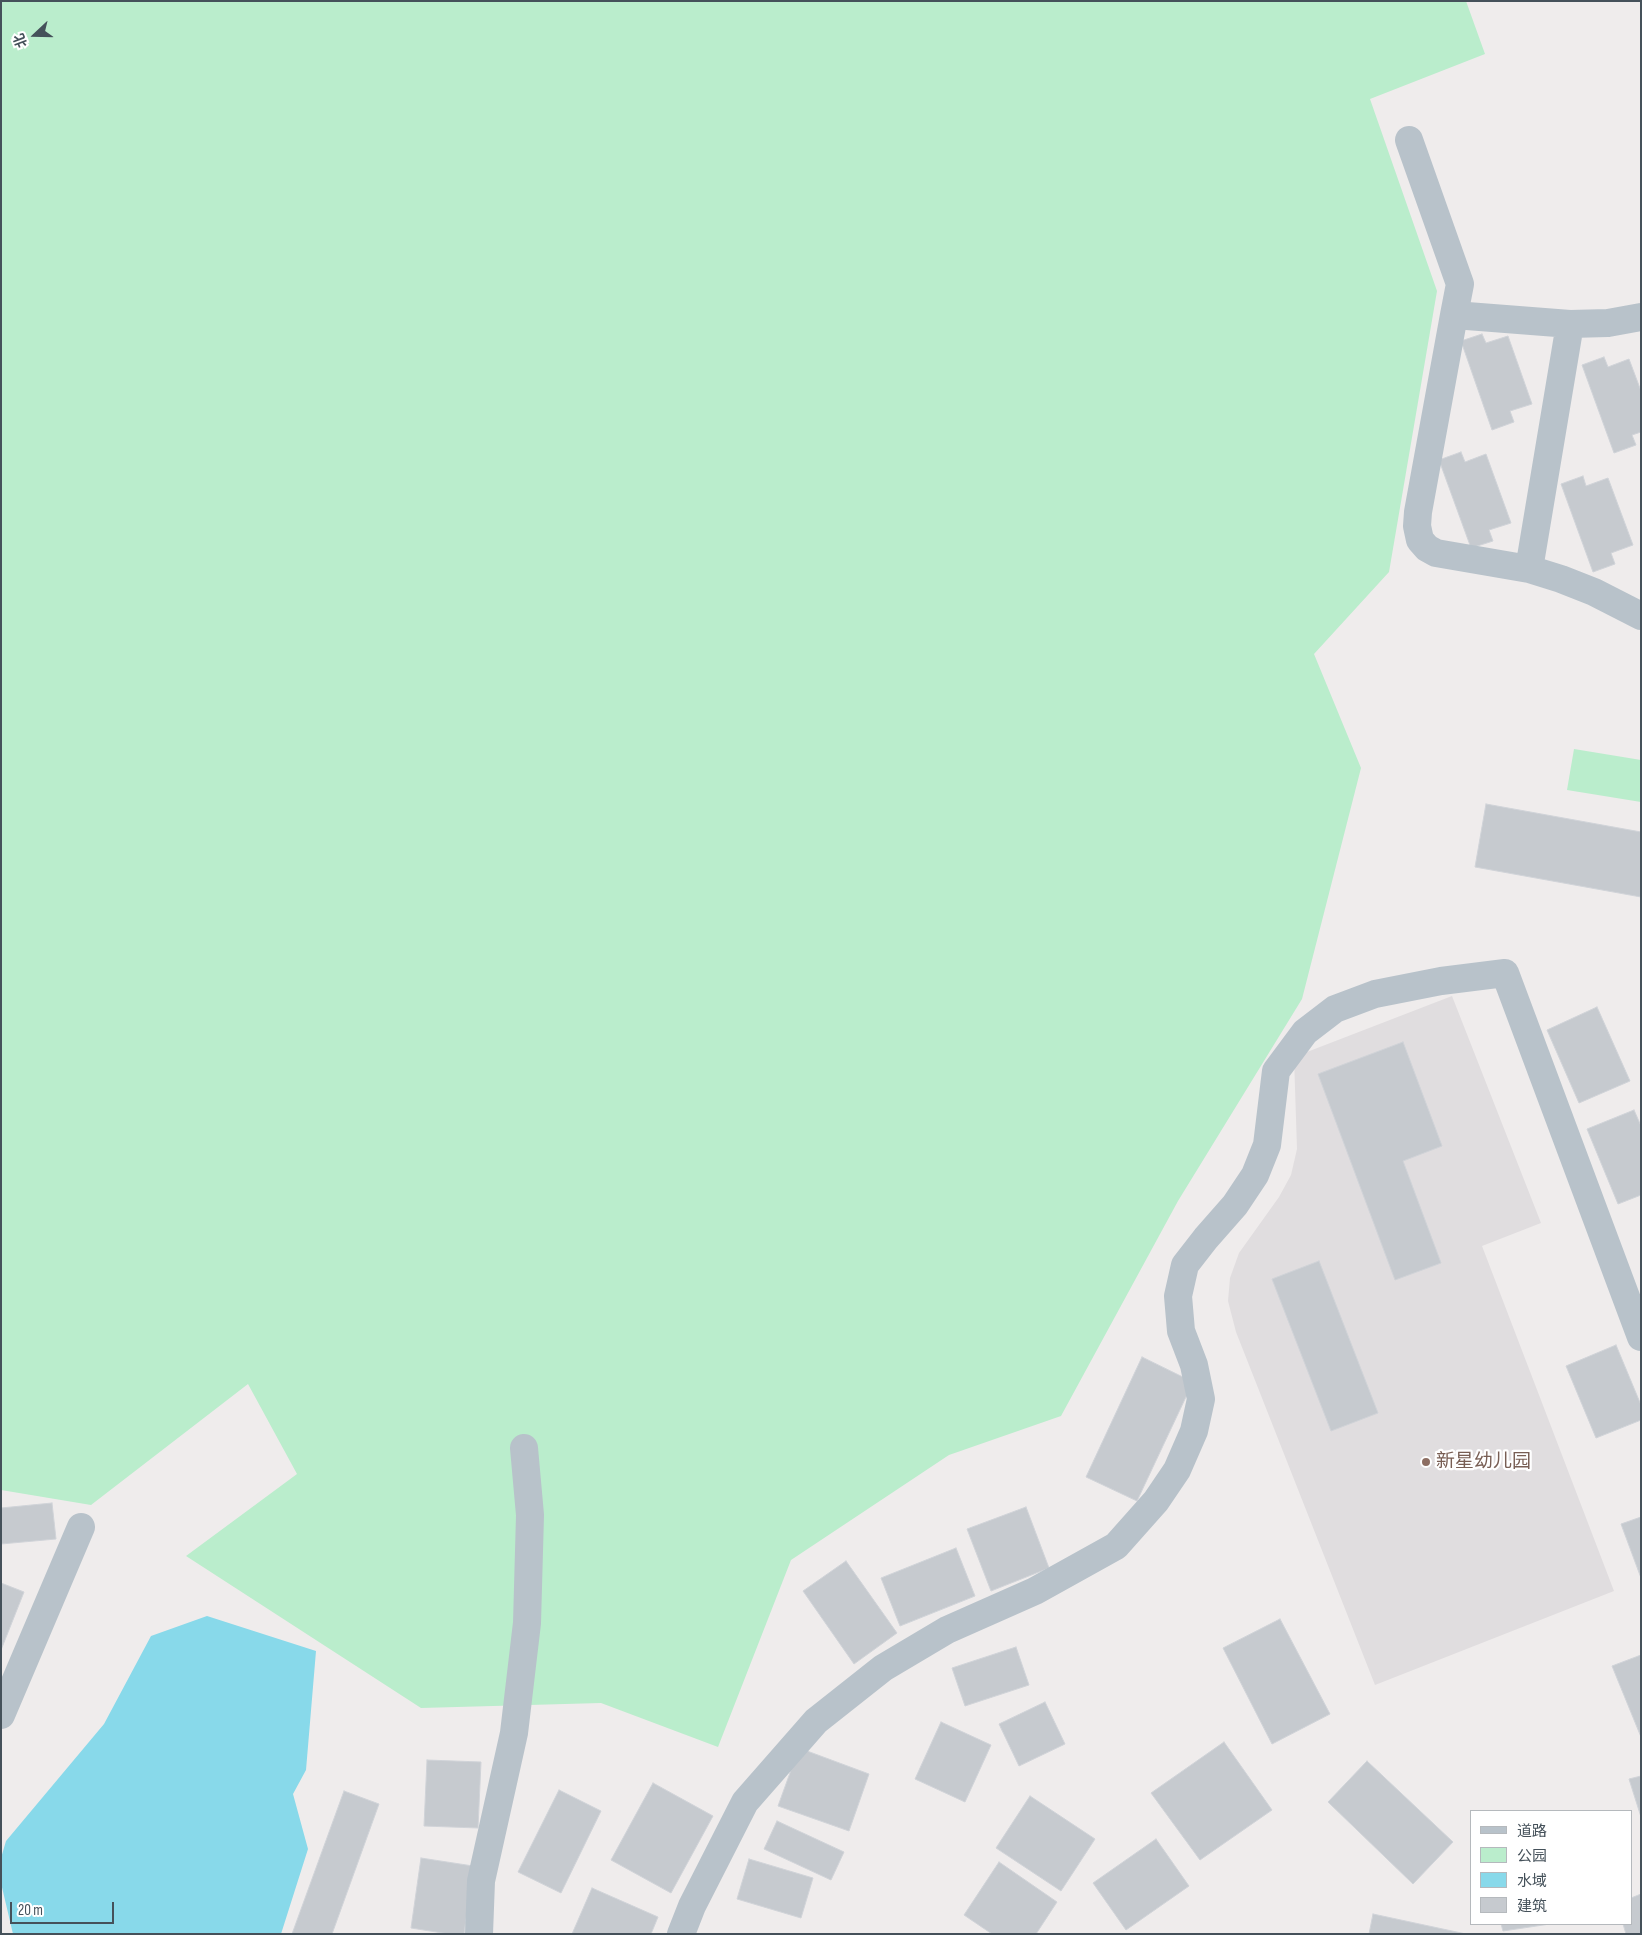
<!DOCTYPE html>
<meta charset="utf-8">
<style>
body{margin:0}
#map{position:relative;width:1642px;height:1935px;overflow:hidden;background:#efecec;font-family:"Sofia Sans Condensed","Noto Sans SC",sans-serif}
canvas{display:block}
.frame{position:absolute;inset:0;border:2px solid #45515a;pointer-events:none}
.legend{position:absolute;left:1470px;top:1810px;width:162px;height:115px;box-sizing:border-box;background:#fff;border:1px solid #b5b9bd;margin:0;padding:6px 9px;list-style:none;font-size:15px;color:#45515a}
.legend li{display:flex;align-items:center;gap:10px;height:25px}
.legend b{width:25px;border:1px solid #b5b9bd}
.north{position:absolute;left:10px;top:10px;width:50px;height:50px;-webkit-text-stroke:4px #fff;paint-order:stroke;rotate:249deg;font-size:14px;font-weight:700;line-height:20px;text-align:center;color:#45515a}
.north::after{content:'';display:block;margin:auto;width:18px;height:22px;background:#45515a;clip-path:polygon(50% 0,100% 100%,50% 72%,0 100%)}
.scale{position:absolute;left:10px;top:1902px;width:104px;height:22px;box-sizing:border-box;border:2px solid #45515a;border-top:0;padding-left:6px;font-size:15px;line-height:18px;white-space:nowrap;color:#45515a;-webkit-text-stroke:4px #fff;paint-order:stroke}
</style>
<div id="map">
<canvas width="1642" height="1935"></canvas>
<div class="frame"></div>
<ul class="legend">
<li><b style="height:6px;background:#b8c2ca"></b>道路</li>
<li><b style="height:14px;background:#baedcc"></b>公园</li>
<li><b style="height:14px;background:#88d9ea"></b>水域</li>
<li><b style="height:14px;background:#c6cacf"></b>建筑</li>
</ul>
<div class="north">北</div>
<div class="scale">20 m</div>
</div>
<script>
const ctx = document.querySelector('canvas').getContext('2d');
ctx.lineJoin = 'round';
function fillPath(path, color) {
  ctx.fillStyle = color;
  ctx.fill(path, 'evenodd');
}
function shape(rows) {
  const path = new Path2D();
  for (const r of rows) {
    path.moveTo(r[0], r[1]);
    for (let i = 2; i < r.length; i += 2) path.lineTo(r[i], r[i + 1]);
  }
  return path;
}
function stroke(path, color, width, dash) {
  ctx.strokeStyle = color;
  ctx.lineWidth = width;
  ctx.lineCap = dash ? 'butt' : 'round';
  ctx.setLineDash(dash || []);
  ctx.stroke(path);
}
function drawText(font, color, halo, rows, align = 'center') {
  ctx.font = font + ' "Sofia Sans Condensed","Noto Sans SC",sans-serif';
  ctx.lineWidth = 4.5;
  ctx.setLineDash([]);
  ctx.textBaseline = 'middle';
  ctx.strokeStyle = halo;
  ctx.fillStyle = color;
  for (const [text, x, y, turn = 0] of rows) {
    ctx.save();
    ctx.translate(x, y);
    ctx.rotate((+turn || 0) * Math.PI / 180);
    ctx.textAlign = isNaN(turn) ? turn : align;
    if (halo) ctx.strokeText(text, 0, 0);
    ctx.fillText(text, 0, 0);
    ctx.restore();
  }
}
fillPath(shape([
 [1452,996,1541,1223,1482,1246,1614,1591,1375,1685,1236,1332,1228,1301,1230,1278,1239,1253,1279,1197,1291,1175,1297,1149,1294,1057]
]), '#e0dddf');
fillPath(shape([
 [1,1,1466,1,1485,54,1370,99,1437,291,1389,572,1314,654,1361,768,1302,999,1178,1201,1061,1416,949,1455,791,1560,718,1747,601,1703,421,1708,186,1556,297,1474,248,1384,91,1505,1,1490],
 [1574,749,1641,760,1641,802,1567,790]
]), '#baedcc');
fillPath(shape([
 [207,1616,316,1651,306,1770,293,1794,308,1849,281,1934,13,1934,1,1883,1,1858,6,1841,104,1724,151,1636]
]), '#88d9ea');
const building = shape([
 [1482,334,1486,343,1508,336,1532,404,1510,411,1514,422,1492,430,1461,341,1482,334],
 [1604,357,1608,367,1629,359,1641,391,1641,432,1632,435,1636,445,1614,453,1582,365,1604,357],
 [1461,452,1465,462,1486,454,1511,523,1489,530,1493,541,1471,548,1439,460,1461,452],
 [1583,476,1586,486,1608,478,1633,545,1611,553,1615,564,1593,572,1561,484,1583,476],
 [1486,804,1641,832,1641,897,1475,867,1486,804],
 [1597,1007,1630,1081,1579,1103,1547,1030,1597,1007],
 [1403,1042,1442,1146,1403,1161,1441,1263,1395,1280,1318,1074,1403,1042],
 [1634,1110,1641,1126,1641,1195,1618,1204,1587,1129,1634,1110],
 [1319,1261,1378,1413,1331,1431,1272,1279,1319,1261],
 [1616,1345,1641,1405,1641,1420,1596,1438,1566,1366,1616,1345],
 [1142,1357,1193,1382,1137,1501,1086,1477,1142,1357],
 [52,1503,56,1539,1,1544,1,1508,52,1503],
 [1026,1507,1049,1568,991,1591,967,1529,1026,1507],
 [1641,1517,1641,1578,1621,1524,1641,1517],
 [956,1548,975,1596,900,1626,881,1578,956,1548],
 [846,1561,897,1633,854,1664,803,1591,846,1561],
 [1,1583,24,1592,1,1650,1,1583],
 [1280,1619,1330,1714,1272,1744,1223,1648,1280,1619],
 [1016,1647,1029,1685,965,1706,952,1668,1016,1647],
 [1641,1655,1641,1737,1612,1666,1641,1655],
 [1045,1702,1065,1744,1019,1766,999,1724,1045,1702],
 [941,1722,991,1745,965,1802,915,1779,941,1722],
 [1224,1742,1272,1810,1200,1860,1151,1793,1224,1742],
 [799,1748,869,1774,849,1831,778,1806,799,1748],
 [427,1760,481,1762,478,1828,424,1826,427,1760],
 [1367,1761,1453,1842,1413,1884,1328,1802,1367,1761],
 [1641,1776,1641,1817,1629,1779,1641,1776],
 [653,1783,713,1816,671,1893,611,1860,653,1783],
 [559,1790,601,1811,561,1893,518,1872,559,1790],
 [344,1791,379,1804,332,1934,292,1934,344,1791],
 [1030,1796,1095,1839,1061,1891,996,1848,1030,1796],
 [777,1821,844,1852,831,1880,764,1849,777,1821],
 [1156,1839,1189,1886,1126,1930,1093,1883,1156,1839],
 [421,1858,473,1866,464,1934,449,1934,411,1928,421,1858],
 [749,1859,813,1878,801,1918,737,1899,749,1859],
 [999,1862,1057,1902,1036,1934,992,1934,964,1915,999,1862],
 [592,1888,658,1917,651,1934,572,1934,592,1888],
 [1641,1894,1641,1934,1626,1934,1623,1924,1631,1924,1631,1898,1641,1894],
 [1373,1914,1466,1934,1369,1934,1373,1914],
 [1501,1924,1550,1924,1503,1931,1501,1924]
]);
fillPath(building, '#c6cacf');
stroke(building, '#d0d3d8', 1);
stroke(shape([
 [1409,140,1460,284,1454,315],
 [1641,317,1608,323,1570,324,1454,315,1418,512,1417,526,1420,540,1427,548,1436,553,1529,569,1561,579,1594,592,1641,616],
 [1529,569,1570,324],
 [1,1715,81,1527],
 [479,1934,481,1881,514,1733,527,1623,530,1515,524,1448],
 [681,1934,692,1906,745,1802,816,1721,883,1668,947,1630,1035,1591,1116,1546,1156,1501,1177,1470,1194,1431,1201,1399,1194,1365,1181,1331,1178,1296,1185,1265,1206,1238,1235,1205,1255,1175,1267,1145,1276,1071,1305,1032,1335,1009,1375,994,1441,981,1505,973,1641,1337]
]), '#b8c2ca', 28);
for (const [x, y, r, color] of [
 [1426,1462,5,"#8d6e63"]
]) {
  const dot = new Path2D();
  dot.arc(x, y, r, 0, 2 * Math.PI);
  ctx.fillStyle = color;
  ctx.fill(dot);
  stroke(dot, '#fff', 2);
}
drawText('19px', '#785e54', '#fff', [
 ["新星幼儿园",1436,1462]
], 'left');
</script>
